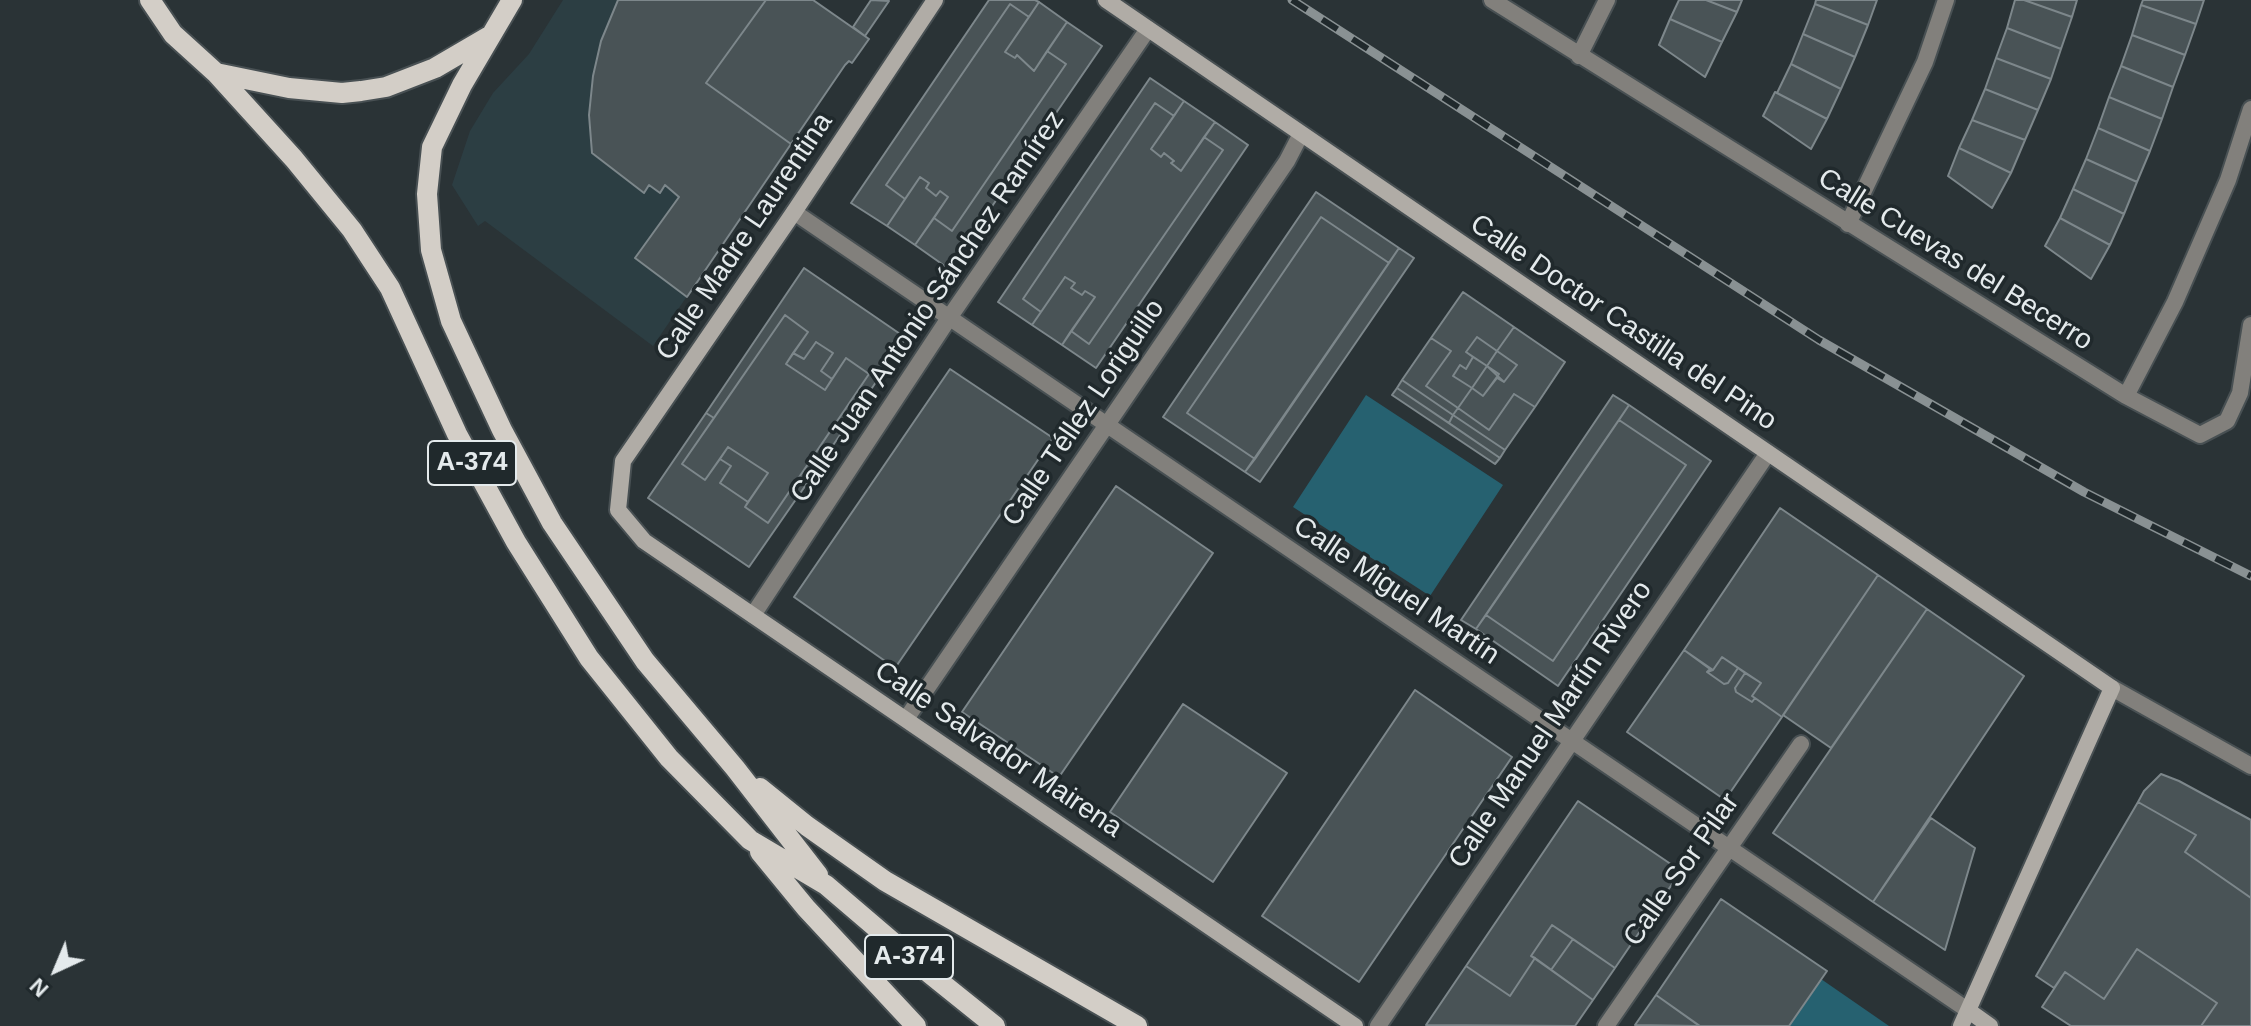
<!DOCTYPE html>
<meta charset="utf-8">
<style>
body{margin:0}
#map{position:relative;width:2251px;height:1026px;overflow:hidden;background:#2a3336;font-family:Helvetica,sans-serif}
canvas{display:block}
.north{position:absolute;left:16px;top:930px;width:80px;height:80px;-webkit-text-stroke:6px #20292c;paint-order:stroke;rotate:224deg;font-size:22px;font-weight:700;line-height:32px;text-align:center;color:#e4eaec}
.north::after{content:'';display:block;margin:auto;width:28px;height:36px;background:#e4eaec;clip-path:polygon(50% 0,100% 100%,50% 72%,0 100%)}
</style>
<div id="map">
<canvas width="2251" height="1026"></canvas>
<div class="north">N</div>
</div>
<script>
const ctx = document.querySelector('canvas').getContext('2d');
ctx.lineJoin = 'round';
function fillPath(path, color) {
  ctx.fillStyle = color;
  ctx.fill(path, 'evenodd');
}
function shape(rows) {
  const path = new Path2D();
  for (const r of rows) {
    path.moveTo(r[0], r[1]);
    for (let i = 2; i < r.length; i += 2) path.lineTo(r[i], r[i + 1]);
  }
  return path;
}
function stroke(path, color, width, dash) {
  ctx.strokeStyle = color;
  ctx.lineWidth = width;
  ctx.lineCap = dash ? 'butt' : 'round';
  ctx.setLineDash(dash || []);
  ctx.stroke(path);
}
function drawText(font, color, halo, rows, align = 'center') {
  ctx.font = font + ' Helvetica,sans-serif';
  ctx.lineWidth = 7;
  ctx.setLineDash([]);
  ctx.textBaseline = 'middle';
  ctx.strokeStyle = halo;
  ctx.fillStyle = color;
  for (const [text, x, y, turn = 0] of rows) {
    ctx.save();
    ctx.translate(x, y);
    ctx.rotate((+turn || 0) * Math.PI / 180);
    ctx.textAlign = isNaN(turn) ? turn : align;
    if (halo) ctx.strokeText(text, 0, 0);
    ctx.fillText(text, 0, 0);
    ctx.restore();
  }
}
fillPath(shape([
 [563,0,766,0,791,144,653,346,485,221,478,226,452,185,470,131,493,93,529,54]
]), '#2c3e43');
fillPath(shape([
 [1366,395,1503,485,1430,596,1293,507],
 [1821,979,1889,1026,1789,1026]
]), '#266170');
const building = shape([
 [618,0,766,0,706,83,791,144,687,297,635,258,679,197,665,185,660,193,649,185,644,193,592,153,589,115,593,76,601,41,618,0],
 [766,0,813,0,869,39,852,63,849,61,845,65,791,144,706,83,766,0],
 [871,0,889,1,865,36,853,27,871,0],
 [989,0,1035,0,1039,2,1029,17,1010,4,886,185,905,199,887,226,851,203,989,0],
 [1679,0,1706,0,1737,12,1722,42,1670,19,1679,0],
 [1706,0,1742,0,1737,12,1706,0],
 [1816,0,1877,0,1868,25,1815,4,1816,0],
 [2015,0,2024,0,2072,17,2061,49,2007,28,2015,0],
 [2024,0,2077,0,2072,17,2024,0],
 [2143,0,2204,0,2196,24,2141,5,2143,0],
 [1039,2,1067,22,1034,71,1017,55,1015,58,1005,52,1039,2],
 [1010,4,1029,17,1005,52,1015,58,1017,55,1034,71,1047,51,1066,64,952,231,934,218,948,197,940,191,936,196,926,188,929,183,920,177,905,199,886,185,1010,4],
 [1815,4,1868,25,1855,57,1803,34,1815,4],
 [2141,5,2196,24,2185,55,2132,35,2141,5],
 [1670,19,1722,42,1705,77,1659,45,1670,19],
 [1067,22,1102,46,949,269,915,245,934,218,952,231,1066,64,1047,51,1067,22],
 [2007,28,2061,49,2051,79,1996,58,2007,28],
 [1803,34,1855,57,1841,89,1791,64,1803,34],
 [2132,35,2185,55,2173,87,2121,66,2132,35],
 [1996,58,2051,79,2038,110,1985,89,1996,58],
 [1791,64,1841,89,1827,119,1777,93,1791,64],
 [2121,66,2173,87,2162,119,2109,97,2121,66],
 [1150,78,1184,101,1174,116,1155,103,1023,299,1041,312,1032,325,998,302,1150,78],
 [1985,89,2038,110,2025,140,1972,120,1985,89],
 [1775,92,1827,119,1811,149,1763,116,1775,92],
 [2109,97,2162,119,2150,151,2098,128,2109,97],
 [1184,101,1215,122,1181,171,1171,163,1174,161,1164,153,1161,157,1151,149,1184,101],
 [1155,103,1174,116,1151,149,1161,157,1164,153,1174,161,1171,163,1181,171,1204,137,1223,150,1089,344,1071,331,1095,297,1085,291,1082,295,1071,288,1075,283,1065,277,1041,312,1023,299,1155,103],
 [1972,120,2025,140,2011,173,1959,148,1972,120],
 [1215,122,1248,145,1096,368,1062,345,1071,331,1089,344,1223,150,1204,137,1215,122],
 [2098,128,2150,151,2137,182,2086,159,2098,128],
 [1959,148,2011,173,1992,208,1948,176,1959,148],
 [2086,159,2137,182,2124,214,2073,189,2086,159],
 [920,177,929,183,926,188,936,196,940,191,948,197,915,245,887,226,920,177],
 [2073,189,2124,214,2110,245,2060,218,2073,189],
 [1316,192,1399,248,1389,263,1321,217,1187,413,1255,459,1245,472,1163,417,1316,192],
 [1321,217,1389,263,1255,459,1187,413,1321,217],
 [2060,218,2110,245,2091,279,2045,246,2060,218],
 [1399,248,1414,258,1260,482,1245,472,1399,248],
 [804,268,906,338,808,482,800,476,869,374,846,358,832,379,821,371,833,353,816,342,804,359,793,353,808,332,785,315,714,418,706,413,804,268],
 [1065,277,1075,283,1071,288,1082,295,1085,291,1095,297,1062,345,1032,325,1065,277],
 [1463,292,1514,327,1497,351,1477,337,1466,352,1473,357,1466,369,1460,365,1453,376,1472,388,1458,408,1426,386,1451,351,1431,338,1463,292],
 [785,315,808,332,786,364,825,390,846,358,869,374,768,523,745,507,768,473,728,447,705,480,682,464,785,315],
 [1514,327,1565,362,1535,407,1514,394,1489,430,1458,408,1472,388,1483,396,1497,378,1504,382,1517,365,1497,351,1514,327],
 [1477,337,1497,351,1487,366,1466,352,1477,337],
 [1431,338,1451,351,1426,386,1458,408,1453,415,1402,380,1431,338],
 [816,342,833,353,821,371,832,379,825,390,786,364,793,353,804,359,816,342],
 [1497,351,1517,365,1504,382,1487,366,1497,351],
 [1473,357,1487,366,1472,388,1453,376,1460,365,1466,369,1473,357],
 [1487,366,1499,374,1483,396,1472,388,1487,366],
 [950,369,1053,438,895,668,794,597,950,369],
 [1402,380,1453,415,1449,423,1397,388,1402,380],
 [1397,388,1500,458,1495,464,1392,395,1397,388],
 [1514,394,1535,407,1505,450,1453,415,1458,408,1489,430,1514,394],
 [1613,395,1629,405,1476,629,1461,620,1613,395],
 [1629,405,1711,461,1558,686,1476,629,1486,615,1553,661,1686,465,1619,420,1629,405],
 [706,413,714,418,682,464,705,480,720,459,731,466,720,483,748,502,745,507,768,523,800,476,808,482,749,567,648,498,706,413],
 [1453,415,1505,450,1500,458,1449,423,1453,415],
 [1619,420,1686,465,1553,661,1486,615,1619,420],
 [728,447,768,473,748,502,720,483,731,466,720,459,728,447],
 [1116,486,1213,553,1059,777,962,712,1116,486],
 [1780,508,1878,575,1782,717,1752,696,1761,683,1722,657,1713,670,1684,650,1780,508],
 [1878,575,1927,609,1831,748,1783,715,1878,575],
 [1927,609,2024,676,1873,902,1773,833,1927,609],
 [1684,650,1710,669,1707,672,1724,684,1728,683,1738,668,1745,673,1735,688,1736,692,1752,702,1755,698,1782,717,1725,800,1627,732,1684,650],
 [1722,657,1738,668,1728,683,1724,684,1707,672,1713,670,1722,657],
 [1745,673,1761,683,1752,696,1755,698,1752,702,1736,692,1735,688,1745,673],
 [1415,690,1512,757,1359,982,1262,916,1415,690],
 [1183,704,1287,773,1213,882,1110,812,1183,704],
 [2161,774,2179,781,2251,820,2251,898,2185,852,2196,835,2138,802,2144,791,2161,774],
 [1578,801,1681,871,1615,968,1552,925,1531,956,1535,958,1510,996,1466,966,1578,801],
 [2138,802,2196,835,2185,852,2251,898,2251,1026,2201,1026,2217,1003,2137,949,2104,999,2065,972,2054,988,2036,976,2138,802],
 [1931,818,1975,848,1945,950,1873,902,1931,818],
 [1721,899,1827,971,1789,1026,1700,1026,1656,995,1721,899],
 [1552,925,1573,939,1551,970,1531,956,1552,925],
 [1573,939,1615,968,1593,1000,1551,970,1573,939],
 [2137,949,2217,1003,2201,1026,2071,1026,2042,1007,2065,972,2104,999,2137,949],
 [1535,958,1593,1000,1575,1026,1426,1025,1466,966,1510,996,1535,958],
 [1656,995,1698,1025,1697,1026,1635,1025,1656,995]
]);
fillPath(building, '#495356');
stroke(building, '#7d878b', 2);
const street = shape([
 [1492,0,2126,396,2200,435,2227,421,2240,393,2251,325],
 [1579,56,1607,0],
 [794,212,1969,1011],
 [1848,224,1925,62,1946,0],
 [2126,396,2175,302,2228,180,2251,109],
 [753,615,949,318,1148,29],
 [2112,688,2251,766],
 [906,719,1287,161,1301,134],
 [1378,1026,1768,453],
 [1606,1026,1801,744]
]);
const secondary = shape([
 [935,0,794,212,623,461,618,510,644,541,1355,1026],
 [1106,0,2112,688,1961,1026],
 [1969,1011,1990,1026]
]);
const primary = shape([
 [150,0,173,34,216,73,294,159,352,230,390,288,457,434,516,542,589,658,669,758,750,840,826,885,929,973,995,1026],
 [512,0,462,85,432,147,427,194,431,250,451,321,502,430,552,523,645,661,735,768,818,875],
 [216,73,289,88,342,93,361,91,386,87,435,68,488,37],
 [760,788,807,826,885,881,1137,1026],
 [760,852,806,908,916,1026]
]);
stroke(street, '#485053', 20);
stroke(secondary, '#485053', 20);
stroke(primary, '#485053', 24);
stroke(street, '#82807c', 16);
stroke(secondary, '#b0aca6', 16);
stroke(primary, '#d3cec7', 20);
const rail = shape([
 [1292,0,1819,340,2084,492,2251,576]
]);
stroke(rail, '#899193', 9);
stroke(rail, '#20292c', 6, [18]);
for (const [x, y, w] of [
 [472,463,88],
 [909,957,88]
]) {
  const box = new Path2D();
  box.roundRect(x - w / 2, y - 22, w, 44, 6);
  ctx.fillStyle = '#20292c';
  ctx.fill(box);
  stroke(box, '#e4eaec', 2);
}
drawText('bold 26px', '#e4eaec', null, [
 ["A-374",472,463],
 ["A-374",909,957]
]);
drawText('28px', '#e4eaec', '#20292c', [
 ["Calle Madre Laurentina",745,237,-56],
 ["Calle Cuevas del Becerro",1955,260,32],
 ["Calle Juan Antonio Sánchez Ramírez",928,307,-56],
 ["Calle Doctor Castilla del Pino",1623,323,34],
 ["Calle Téllez Loriguillo",1084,413,-56],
 ["Calle Miguel Martín",1396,591,34],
 ["Calle Manuel Martín Rivero",1551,725,-56],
 ["Calle Salvador Mairena",998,750,34],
 ["Calle Sor Pilar",1682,870,-55]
]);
</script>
